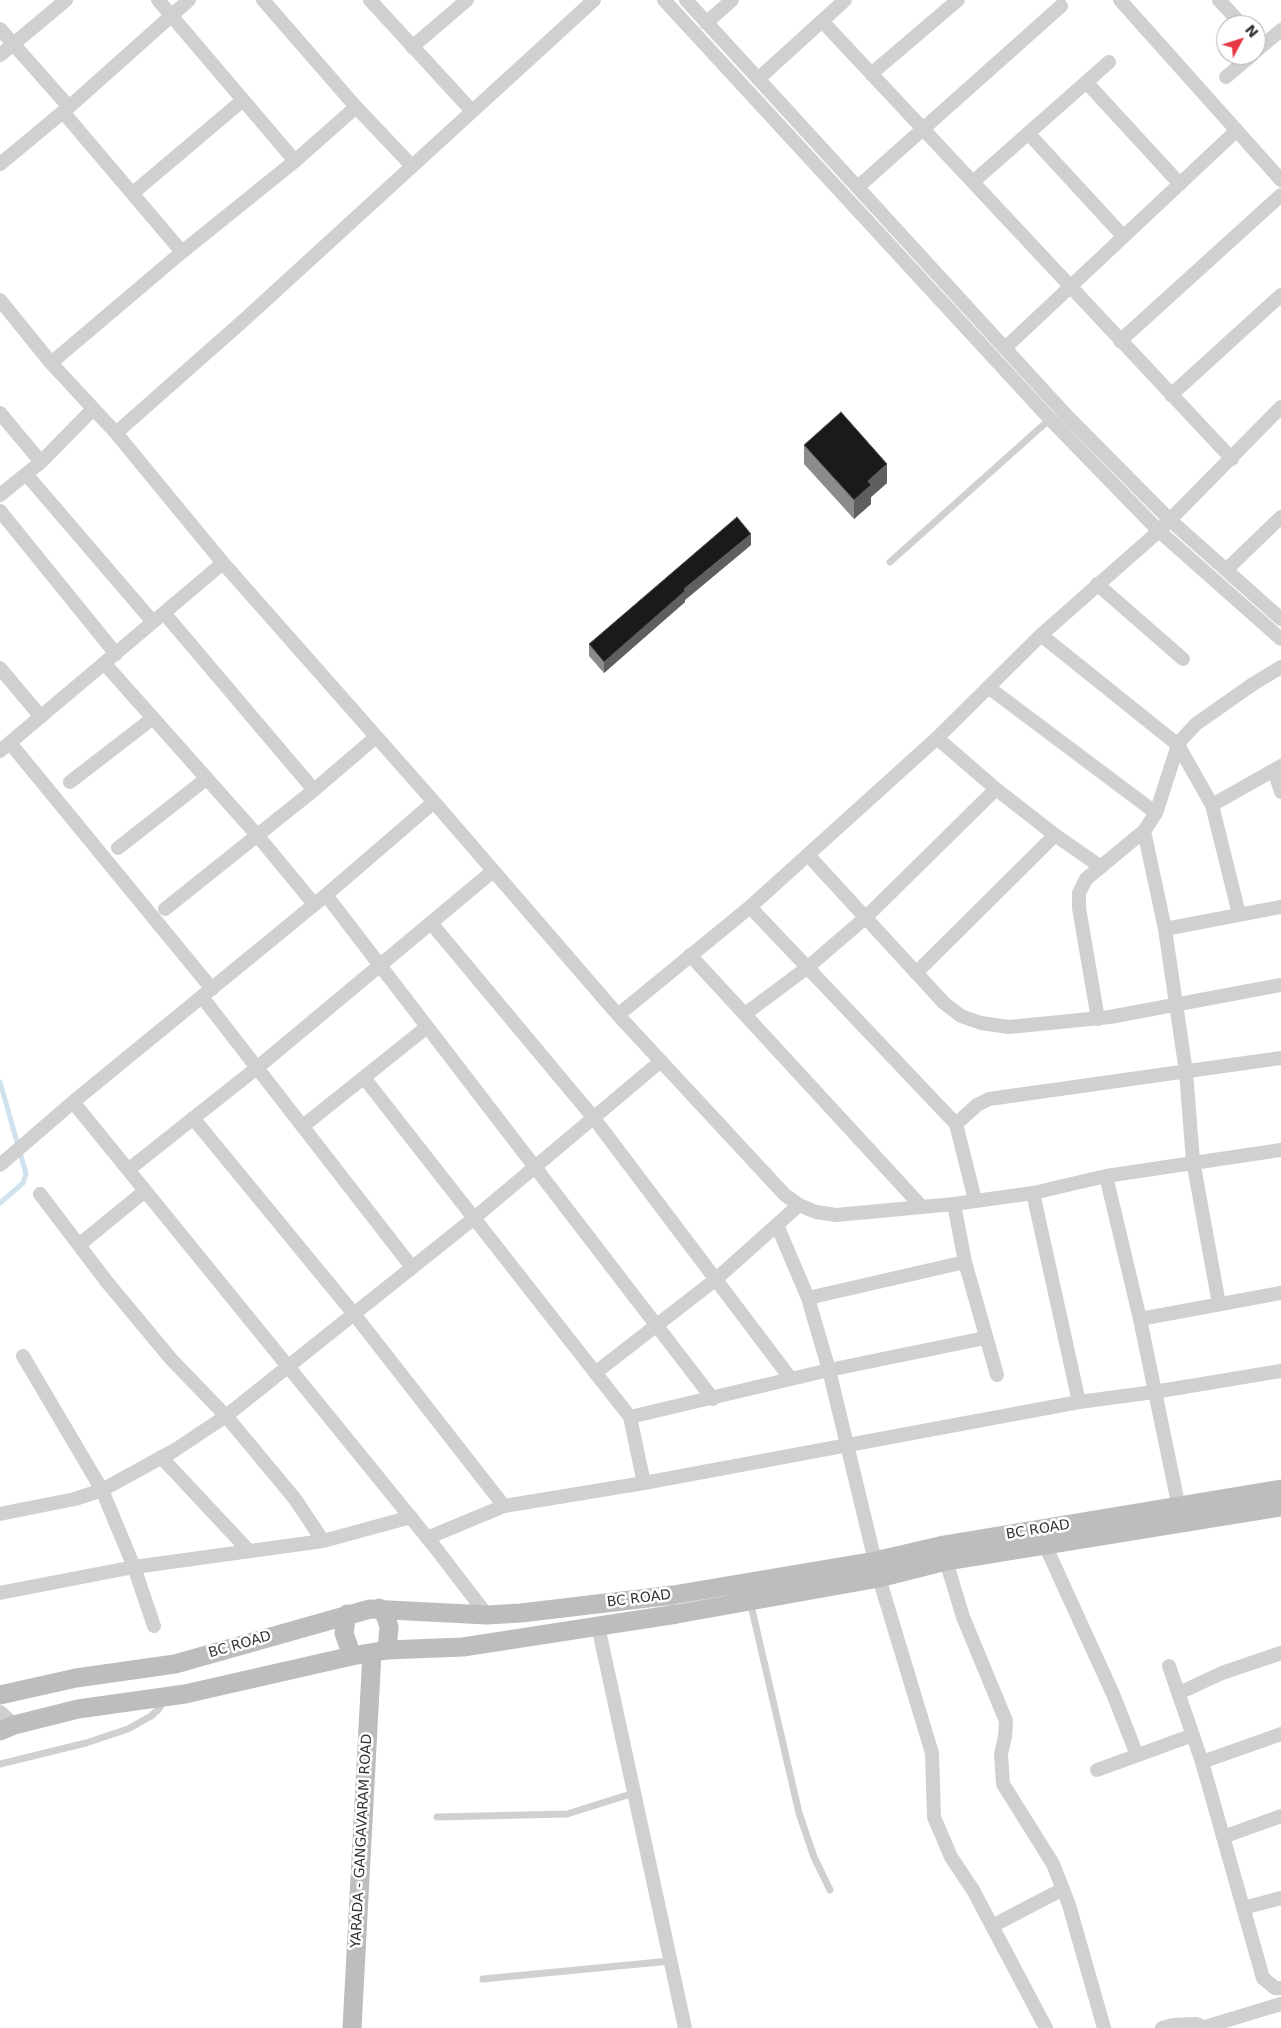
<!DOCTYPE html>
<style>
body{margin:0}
#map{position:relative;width:1281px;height:2028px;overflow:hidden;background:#fff;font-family:"DejaVu Sans",sans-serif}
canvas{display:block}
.north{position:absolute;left:1216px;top:15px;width:50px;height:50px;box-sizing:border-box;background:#fff;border:1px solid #adadad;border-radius:50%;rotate:50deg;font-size:14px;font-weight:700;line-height:20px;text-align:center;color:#333}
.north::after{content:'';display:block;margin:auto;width:18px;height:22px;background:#e63946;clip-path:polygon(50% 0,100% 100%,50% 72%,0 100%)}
</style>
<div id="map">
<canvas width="1281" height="2028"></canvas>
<div class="north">N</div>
</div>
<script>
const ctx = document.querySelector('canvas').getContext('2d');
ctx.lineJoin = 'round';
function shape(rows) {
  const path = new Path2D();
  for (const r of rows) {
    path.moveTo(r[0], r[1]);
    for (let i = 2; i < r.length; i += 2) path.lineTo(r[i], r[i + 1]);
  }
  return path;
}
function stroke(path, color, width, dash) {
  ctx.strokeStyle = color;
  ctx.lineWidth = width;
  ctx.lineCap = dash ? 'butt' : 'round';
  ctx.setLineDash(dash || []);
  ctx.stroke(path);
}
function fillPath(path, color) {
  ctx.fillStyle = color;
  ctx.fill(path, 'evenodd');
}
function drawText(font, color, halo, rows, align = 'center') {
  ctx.font = font + ' "DejaVu Sans",sans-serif';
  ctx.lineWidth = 5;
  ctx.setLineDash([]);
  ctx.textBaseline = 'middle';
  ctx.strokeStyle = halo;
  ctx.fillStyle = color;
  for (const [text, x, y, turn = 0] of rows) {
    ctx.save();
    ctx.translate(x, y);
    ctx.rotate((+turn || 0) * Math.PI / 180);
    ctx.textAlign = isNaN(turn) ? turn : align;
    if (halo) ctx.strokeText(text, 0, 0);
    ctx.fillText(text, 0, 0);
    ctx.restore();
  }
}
stroke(shape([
 [0,1082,26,1174,23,1183,0,1203]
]), '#cfe2ee', 5);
stroke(shape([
 [890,562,1050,419],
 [750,1601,799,1813,814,1857,830,1890],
 [0,1764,86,1743,128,1729,151,1716,159,1709,164,1699],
 [437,1817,567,1814,634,1793],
 [483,1979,670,1961]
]), '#d0d0d0', 7);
stroke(shape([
 [158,0,295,161],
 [263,0,356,107,412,166],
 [370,0,472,111],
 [664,0,1050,419,1159,531,1281,639],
 [686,0,1067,416,1170,520,1281,619],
 [1120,0,1281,180],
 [1219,0,1242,25],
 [822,21,1232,459],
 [706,23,732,0],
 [0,29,69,107],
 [412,47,467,0],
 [1256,51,1281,30],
 [0,55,66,0],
 [871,74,958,0],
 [1226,77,1252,55],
 [758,79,845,0],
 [1087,83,1180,184],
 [63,112,182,252],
 [1029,134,1123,236],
 [0,164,69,107,189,0],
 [973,182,1109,62],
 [859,186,1061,6],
 [133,193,243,100],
 [0,300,51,363,116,433,223,563,434,802,618,1015,785,1195,799,1205,816,1212,836,1215,954,1204,1033,1193,1106,1176,1281,1150],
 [1120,341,1281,195],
 [1005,348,1236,131],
 [51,363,182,252,295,161,356,107],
 [1171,395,1281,295],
 [0,413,41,462],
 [116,433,244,320,594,0],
 [26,474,153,622],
 [0,495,41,462,93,409],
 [0,511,116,654],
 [1226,570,1281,517],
 [1097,584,1183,659],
 [164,613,314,790],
 [1041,635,1178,745,1212,805,1239,914],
 [104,663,257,835,314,904],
 [0,668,41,717],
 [988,687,1156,813],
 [937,738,996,789,1055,835,1101,867],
 [10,743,212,989],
 [0,751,223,563],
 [1274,770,1281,792],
 [70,782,153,718],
 [1212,805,1281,766],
 [1144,831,1165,929,1186,1072,1193,1161,1219,1304],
 [118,848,206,779],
 [808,855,944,1003,961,1016,981,1023,1009,1027,1110,1017,1281,985],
 [326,895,713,1399],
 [750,907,956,1124,975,1200],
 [165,909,314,790,376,737],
 [431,923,593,1117,791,1379],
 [1165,929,1281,907],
 [690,955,922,1207],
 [916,973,1055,835],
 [202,997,411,1266],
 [745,1014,808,967,865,918,996,789],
 [618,1015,750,907,937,738,1041,635,1159,531,1281,407],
 [1098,1019,1079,908,1079,893,1086,879,1144,831,1156,813,1178,745,1182,739,1196,724,1253,684,1281,667],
 [365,1079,630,1417,644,1483],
 [73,1102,434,1546,487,1615],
 [193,1118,354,1314,504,1506],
 [956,1124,977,1105,989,1099,1281,1058],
 [303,1126,427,1027],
 [0,1165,73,1102,326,895,434,802],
 [128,1170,258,1067,493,871],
 [1106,1176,1140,1319,1179,1508],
 [1033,1193,1079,1402],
 [40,1194,107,1282,171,1359,226,1416,295,1499,323,1541],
 [954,1204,965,1262,997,1375],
 [777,1225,808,1298,829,1370,875,1561],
 [80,1244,145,1191],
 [808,1298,965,1262],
 [1140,1319,1281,1293],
 [23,1356,102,1490,134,1567,154,1626],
 [595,1373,715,1280,799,1205],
 [630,1417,829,1370,985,1338],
 [161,1457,249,1551],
 [0,1514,75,1499,102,1490,175,1450,226,1416,473,1219,661,1061],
 [427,1538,504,1506,644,1483,1079,1402,1154,1392,1281,1371],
 [1045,1545,1113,1694,1137,1755],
 [946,1561,963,1617,1006,1721,1005,1737,1001,1754,1003,1784,1053,1864,1069,1905,1104,2028],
 [879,1578,932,1753,934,1817,951,1857,973,1890,1046,2028],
 [0,1593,134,1567,323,1541,411,1517],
 [598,1626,685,2028],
 [1169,1666,1202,1762,1263,1978,1275,1988,1281,1988],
 [1179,1693,1222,1673,1281,1653],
 [0,1712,14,1725],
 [1202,1762,1281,1734],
 [1097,1770,1193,1735],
 [1223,1837,1281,1816],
 [1243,1908,1281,1898],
 [992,1926,1063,1889],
 [1205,2027,1281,2004],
 [1162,2028,1173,2025,1196,2024,1206,2028]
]), '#d0d0d0', 14);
stroke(shape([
 [379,1608,386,1617,389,1627,387,1650],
 [347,1614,344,1633,352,1656],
 [0,1695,76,1678,175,1664,370,1609,487,1615,521,1613,673,1595,875,1561,944,1545,1281,1489],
 [0,1731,14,1725,78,1709,185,1694,352,1656,387,1650,463,1647,677,1614,879,1578,946,1561,1281,1507],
 [352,2028,372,1653]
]), '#bdbdbd', 19);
fillPath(shape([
 [804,445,887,483,871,497,871,504,854,519,804,464],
 [751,545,685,600,685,602,604,673,589,656,589,644]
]), '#8c8c8c');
fillPath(shape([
 [887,464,887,483,871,497,871,504,854,519,854,500,868,481],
 [751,534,751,545,685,600,685,602,604,673,604,662,684,589]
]), '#5f5f5f');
const building = shape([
 [841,412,887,464,868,481,871,485,854,500,804,445,841,412],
 [737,517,751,534,684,589,685,591,604,662,589,644,737,517]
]);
fillPath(building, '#1a1a1a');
stroke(building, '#5f5f5f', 1);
drawText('14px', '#333', '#fff', [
 ["BC ROAD",1038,1530,-9],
 ["BC ROAD",639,1599,-7],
 ["BC ROAD",240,1645,-16],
 ["YARADA - GANGAVARAM ROAD",362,1841,-87]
]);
</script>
